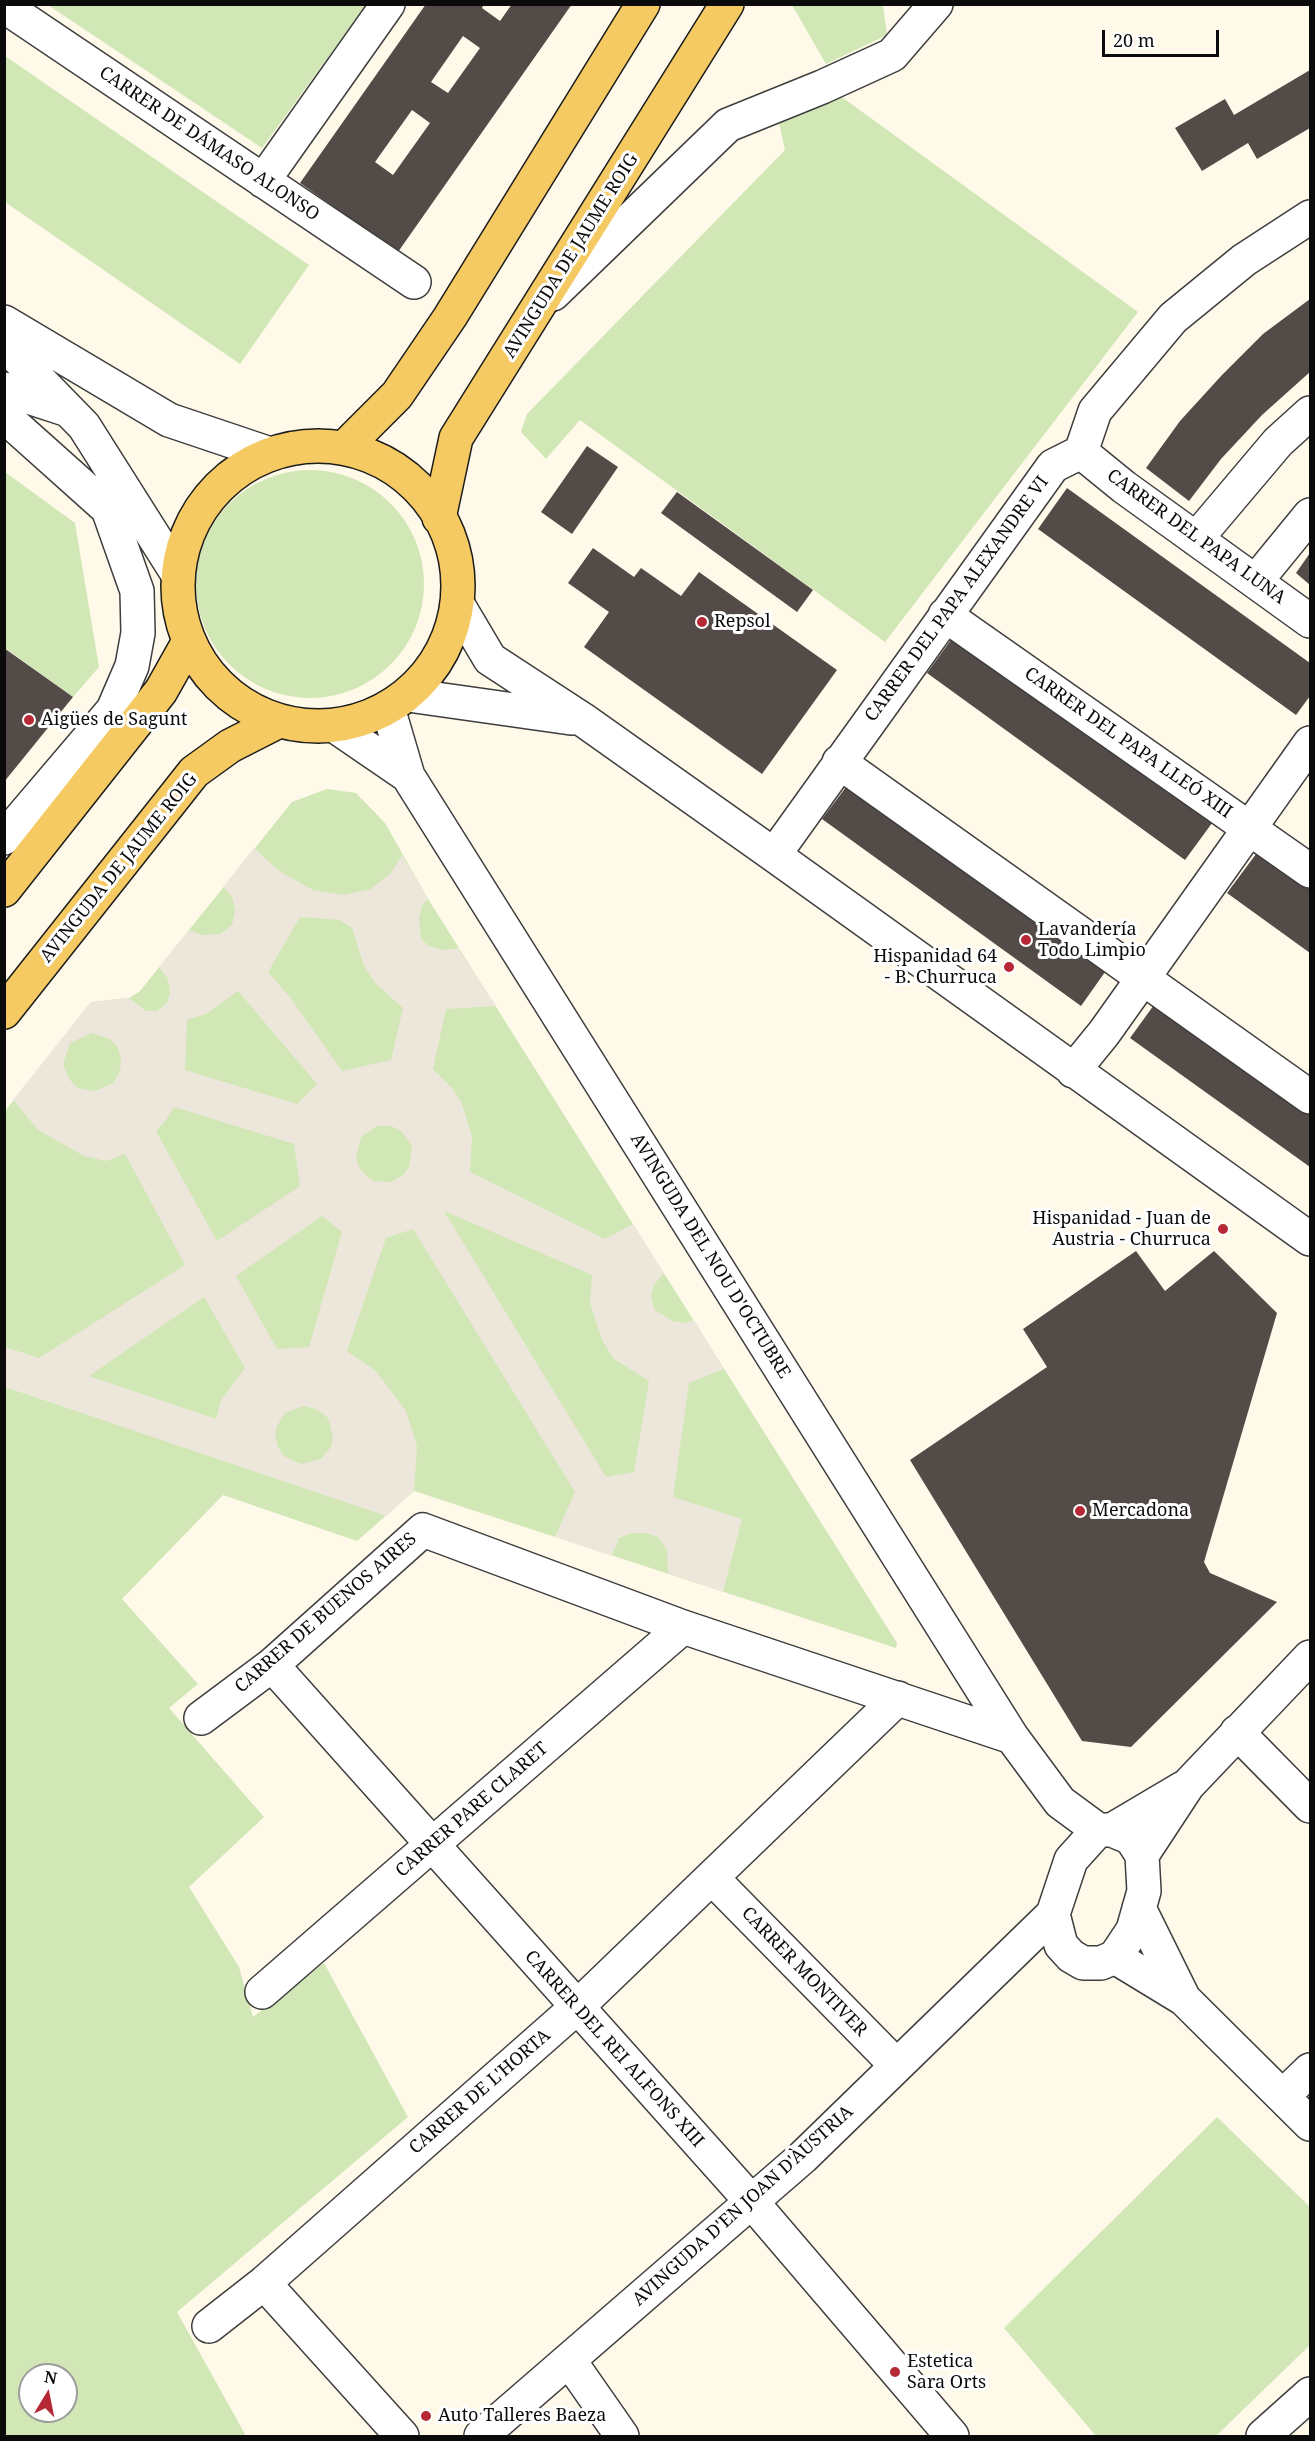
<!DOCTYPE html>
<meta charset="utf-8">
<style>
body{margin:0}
#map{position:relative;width:1315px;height:2441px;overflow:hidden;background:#fef9e9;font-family:"Noto Serif",serif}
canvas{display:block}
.frame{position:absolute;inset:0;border:6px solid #0b0b0b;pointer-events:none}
.north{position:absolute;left:18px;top:2363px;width:60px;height:60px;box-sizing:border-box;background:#fff;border:2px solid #9d9d9d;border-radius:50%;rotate:10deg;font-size:16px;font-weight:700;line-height:24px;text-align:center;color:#0b0b0b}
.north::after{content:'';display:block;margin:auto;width:21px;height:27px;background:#b62835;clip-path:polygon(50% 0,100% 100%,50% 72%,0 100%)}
.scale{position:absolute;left:1102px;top:30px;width:117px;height:27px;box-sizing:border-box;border:3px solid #0b0b0b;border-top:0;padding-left:8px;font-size:18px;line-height:21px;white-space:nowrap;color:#0b0b0b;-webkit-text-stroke:4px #fff;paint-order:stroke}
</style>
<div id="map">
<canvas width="1315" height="2441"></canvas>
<div class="frame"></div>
<div class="north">N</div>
<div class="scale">20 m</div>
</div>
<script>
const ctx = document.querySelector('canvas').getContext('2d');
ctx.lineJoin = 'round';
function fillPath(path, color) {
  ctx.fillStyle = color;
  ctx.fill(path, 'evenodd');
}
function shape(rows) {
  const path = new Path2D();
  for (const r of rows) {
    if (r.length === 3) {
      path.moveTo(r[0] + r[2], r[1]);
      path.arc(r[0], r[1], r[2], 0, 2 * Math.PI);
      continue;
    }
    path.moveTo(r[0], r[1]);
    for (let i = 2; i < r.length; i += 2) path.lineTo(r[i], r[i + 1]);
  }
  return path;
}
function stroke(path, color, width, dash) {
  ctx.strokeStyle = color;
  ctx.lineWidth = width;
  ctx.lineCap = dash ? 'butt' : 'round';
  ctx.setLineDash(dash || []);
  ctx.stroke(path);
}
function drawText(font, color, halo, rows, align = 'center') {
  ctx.font = font + ' "Noto Serif",serif';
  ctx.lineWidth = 6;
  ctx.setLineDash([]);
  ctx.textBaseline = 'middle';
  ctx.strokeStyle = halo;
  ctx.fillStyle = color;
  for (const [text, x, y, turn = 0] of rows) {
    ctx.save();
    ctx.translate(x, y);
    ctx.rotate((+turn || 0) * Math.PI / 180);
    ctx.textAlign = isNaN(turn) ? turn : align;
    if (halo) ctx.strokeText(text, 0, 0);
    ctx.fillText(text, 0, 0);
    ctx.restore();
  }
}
fillPath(shape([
 [48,5,366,4,366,5,262,148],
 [792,5,883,5,887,35,826,64],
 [5,56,309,265,240,364,5,202],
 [839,95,1138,312,885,642,580,420,546,459,521,432,527,414,785,150,778,118],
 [310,584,114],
 [5,472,75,523,99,667,73,697,5,648],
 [327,789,356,793,385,823,428,899,897,1643,896,1648,414,1491,357,1541,223,1495,122,1599,198,1684,169,1708,264,1817,189,1887,239,1967,253,2017,324,1963,408,2117,177,2312,246,2436,4,2436,5,1111,91,1002,129,998,140,991,292,802],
 [30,2375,66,2375,66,2411,30,2411],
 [1217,2117,1310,2207,1310,2345,1216,2436,1096,2436,1004,2328]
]), '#d1e7b5');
fillPath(shape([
 [254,848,279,871,313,890,344,895,371,889,391,873,402,855,428,899,422,906,419,918,421,939,429,946,444,950,458,948,496,1006,446,1009,433,1069,452,1088,462,1104,472,1136,470,1172,605,1239,633,1224,664,1273,654,1285,651,1295,654,1309,672,1321,685,1323,694,1320,724,1369,689,1383,673,1497,742,1519,723,1592,668,1573,667,1550,658,1537,646,1533,632,1533,619,1538,612,1556,555,1537,575,1492,413,1229,386,1238,347,1351,376,1371,406,1411,417,1446,414,1491,386,1516,5,1387,5,1347,39,1358,185,1265,125,1154,106,1161,84,1156,38,1130,13,1100,91,1002,129,998,146,1011,157,1011,167,1003,170,992,168,979,159,967,189,930,202,935,220,934,232,925,235,911,232,897,223,887],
 [300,917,340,920,352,928,364,966,375,983,403,1008,391,1060,342,1071,290,997,268,972],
 [238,991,317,1084,297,1104,185,1070,187,1020,206,1014],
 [92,1033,110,1039,118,1048,121,1060,120,1071,113,1083,95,1091,78,1088,69,1079,63,1064,70,1043],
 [174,1107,294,1144,300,1186,217,1241,156,1131,166,1120],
 [377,1126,391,1126,401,1131,412,1146,409,1167,403,1175,391,1182,374,1181,368,1177,360,1169,356,1158,361,1137],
 [444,1211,592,1275,590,1303,602,1340,614,1359,649,1381,634,1472,606,1477],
 [322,1216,342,1232,309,1347,277,1349,236,1276],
 [204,1297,245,1368,221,1400,216,1419,89,1376],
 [304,1406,316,1409,328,1418,333,1437,331,1447,321,1459,301,1464,284,1456,278,1447,275,1435,277,1426,285,1413]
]), '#ece7da');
fillPath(shape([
 [426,4,484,4,482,8,500,21,512,4,572,4,398,252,300,183],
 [463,36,480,48,448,93,431,82],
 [412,110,430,123,393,175,375,162],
 [1310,70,1310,128,1257,159,1248,143,1202,171,1175,128,1225,99,1234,115],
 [1310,299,1310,372,1262,415,1221,459,1189,501,1146,468,1180,421,1222,375,1263,334],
 [587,446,618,467,572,534,541,512],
 [1067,488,1310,663,1310,696,1296,715,1038,529],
 [677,492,813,590,797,612,661,513],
 [593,548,634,577,641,568,681,596,699,572,837,670,762,774,584,647,609,612,568,583],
 [1310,553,1310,585,1296,573],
 [956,633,1215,819,1185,860,927,673],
 [4,648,73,697,4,782],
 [852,779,1110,965,1081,1006,822,819],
 [1262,846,1310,881,1310,953,1227,893],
 [1159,998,1310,1107,1310,1167,1130,1038],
 [1136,1251,1165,1291,1214,1251,1277,1313,1204,1562,1210,1573,1277,1602,1131,1747,1082,1741,910,1460,1047,1367,1023,1329]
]), '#534b48');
const minor = shape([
 [4,6,414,282],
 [263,181,388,4],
 [553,294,728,125,822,87,892,55,936,4],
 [4,322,169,420,270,454],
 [4,344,84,426,177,573],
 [4,389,65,409],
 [4,416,108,509,137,591,138,633,132,666,113,710,4,838],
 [1081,452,1124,487,1310,621],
 [1196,539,1278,442,1310,413],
 [1256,581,1310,515],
 [458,605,490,659,582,719,774,855,1310,1239],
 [945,615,1310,871],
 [408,695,571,718],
 [388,708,408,776,1012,1737,1060,1802,1098,1830],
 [335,726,408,776],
 [839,762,1310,1097],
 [774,855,1053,466,1081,452,1095,411,1173,318,1244,260,1310,217],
 [1073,1071,1104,1033,1310,743],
 [272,1665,751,2201,952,2436],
 [201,1718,272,1665,423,1530,683,1627,1012,1737],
 [1237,1732,1310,1806],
 [1098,1830,1112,1830,1131,1838,1142,1855,1144,1891,1133,1930,1115,1957,1101,1963,1083,1963,1071,1956,1061,1945,1053,1914,1071,1860,1098,1830],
 [1112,1830,1183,1788],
 [1142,1855,1188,1785,1310,1657],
 [713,1879,896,2065],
 [1139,1908,1184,1999],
 [1115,1957,1184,1999,1310,2124],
 [262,1992,683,1627],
 [1283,2096,1310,2070],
 [264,2283,402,2436],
 [209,2326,264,2283,576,2008,898,1698],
 [569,2360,622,2436],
 [481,2436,803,2157,1053,1914],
 [1263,2436,1310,2394]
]);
const major = shape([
 [318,586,140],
 [345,447,397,395,450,317,643,4],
 [439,518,456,438,727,4],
 [4,890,161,691,188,643],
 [4,1012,194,772,230,746,279,721]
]);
stroke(minor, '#3e3e3e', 36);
stroke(major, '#1c1c1c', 36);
stroke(minor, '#fff', 33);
stroke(major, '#f5ca63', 33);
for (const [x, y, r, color] of [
 [702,622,6,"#b62835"],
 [29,720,6,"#b62835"],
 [1026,940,6,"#b62835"],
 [1009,967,6,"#b62835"],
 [1223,1229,6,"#b62835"],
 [1080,1511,6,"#b62835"],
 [895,2372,6,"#b62835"],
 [426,2416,6,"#b62835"]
]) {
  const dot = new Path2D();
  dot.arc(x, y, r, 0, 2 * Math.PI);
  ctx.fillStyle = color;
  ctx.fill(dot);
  stroke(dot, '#fff', 2);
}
drawText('18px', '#0b0b0b', '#fff', [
 ["CARRER DE DÁMASO ALONSO",209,144,34],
 ["AVINGUDA DE JAUME ROIG",571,256,-58],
 ["CARRER DEL PAPA LUNA",1196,537,36],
 ["CARRER DEL PAPA ALEXANDRE VI",957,599,-54],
 ["CARRER DEL PAPA LLEÓ XIII",1128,743,35],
 ["AVINGUDA DE JAUME ROIG",119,868,-51],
 ["AVINGUDA DEL NOU D'OCTUBRE",710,1256,58],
 ["CARRER DE BUENOS AIRES",326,1613,-41],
 ["CARRER PARE CLARET",472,1810,-41],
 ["CARRER MONTIVER",804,1972,46],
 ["CARRER DEL REI ALFONS XIII",614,2049,48],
 ["CARRER DE L'HORTA",480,2092,-41],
 ["AVINGUDA D'EN JOAN D'ÀUSTRIA",743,2206,-42]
]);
drawText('18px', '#0b0b0b', '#fff', [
 ["Repsol",714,622],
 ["Aigües de Sagunt",41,720],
 ["Lavandería",1038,930],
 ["Todo Limpio",1038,951],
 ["Hispanidad 64",997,957,"right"],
 ["- B. Churruca",997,978,"right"],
 ["Hispanidad - Juan de",1211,1219,"right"],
 ["Austria - Churruca",1211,1240,"right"],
 ["Mercadona",1092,1511],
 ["Estetica",907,2362],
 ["Sara Orts",907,2383],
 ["Auto Talleres Baeza",438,2416]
], 'left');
</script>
